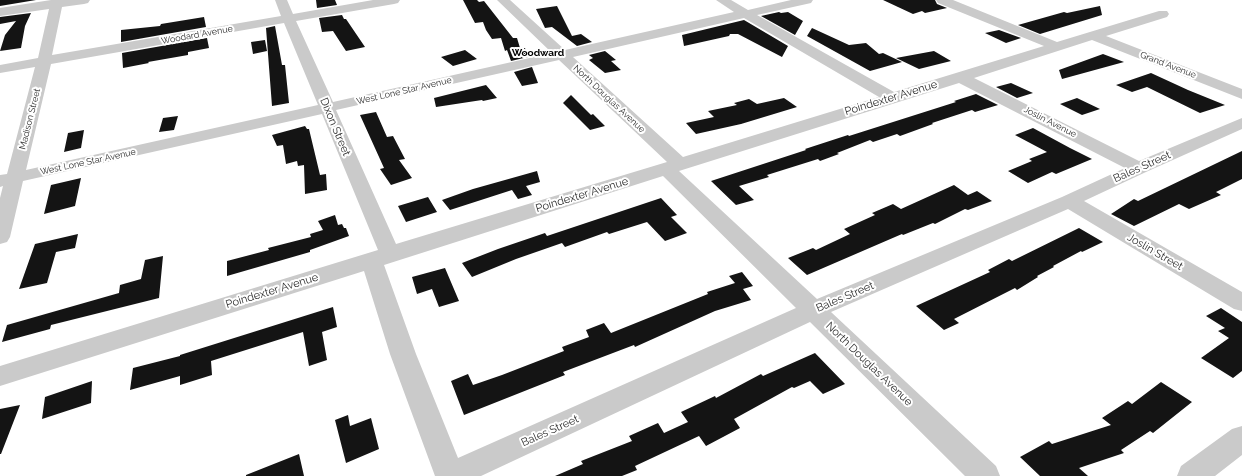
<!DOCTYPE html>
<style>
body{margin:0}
canvas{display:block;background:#fff}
</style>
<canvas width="1242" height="476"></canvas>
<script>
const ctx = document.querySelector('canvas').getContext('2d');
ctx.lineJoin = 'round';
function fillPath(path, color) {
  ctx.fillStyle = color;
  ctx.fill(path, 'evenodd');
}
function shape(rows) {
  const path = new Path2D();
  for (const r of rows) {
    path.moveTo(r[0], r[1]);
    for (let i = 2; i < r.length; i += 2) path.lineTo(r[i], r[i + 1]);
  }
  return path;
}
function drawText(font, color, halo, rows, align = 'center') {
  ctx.font = font + ' Raleway,sans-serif';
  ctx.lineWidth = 4;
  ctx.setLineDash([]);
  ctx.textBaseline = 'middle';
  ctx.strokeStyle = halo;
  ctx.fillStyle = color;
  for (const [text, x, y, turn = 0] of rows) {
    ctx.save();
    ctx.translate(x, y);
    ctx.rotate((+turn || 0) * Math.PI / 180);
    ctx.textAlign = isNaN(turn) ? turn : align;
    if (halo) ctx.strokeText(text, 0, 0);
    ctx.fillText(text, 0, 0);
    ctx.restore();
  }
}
fillPath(shape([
 [0,0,36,0,0,6],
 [316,0,335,0,337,5,317,8],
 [463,0,477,0,479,2,484,1,513,38,517,38,520,48,525,48,528,57,511,61,507,50,505,51,501,38,492,39,486,30,483,22,475,23],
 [883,0,935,0,937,4,947,8,925,13,922,11,913,14],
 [557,6,572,36,581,34,592,42,577,46,552,27,545,28,536,9],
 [1100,6,1102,15,1040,34,1018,25,1064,12,1067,13],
 [779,12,781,13,788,12,803,21,795,35,761,16],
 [31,13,25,26,21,48,0,51,5,35,16,21,0,24,0,17],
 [342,15,344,19,346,19,365,47,346,51,333,31,322,32,319,18],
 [204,17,206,27,121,42,121,30,160,26,161,24],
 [744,20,788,46,782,57,738,34,730,34,729,36,684,46,682,35],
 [275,26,282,65,285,65,289,103,272,106,266,28],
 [812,28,849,45,866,43,879,54,883,53,902,62,870,71,807,36],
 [999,30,1021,38,1006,43,985,33],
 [207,38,209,48,188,52,188,55,148,62,149,63,123,68,122,53],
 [265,40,267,51,253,54,251,42],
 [465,50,477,59,453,66,441,57],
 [605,51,616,60,611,61,621,70,605,73,589,60,593,58,589,55],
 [934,51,951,61,919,69,896,58],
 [1103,54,1124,62,1062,79,1059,70],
 [532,67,538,83,522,86,514,72],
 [1151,73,1188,90,1225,105,1200,113,1147,87,1132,92,1116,85],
 [1011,83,1033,93,1017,98,996,87],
 [486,85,497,98,483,101,482,100,436,107,434,98],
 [976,94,998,105,975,112,972,110,932,123,933,124,900,136,897,134,873,142,870,140,837,153,839,154,820,161,818,159,767,175,769,177,739,186,754,200,736,205,711,181,806,150,805,149,848,135,849,136,956,102,954,101],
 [571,95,591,115,593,114,605,126,590,130,563,103],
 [784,98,797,107,741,124,696,134,686,123,714,117,708,111,737,105,734,103,749,99,757,104],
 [1077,98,1100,109,1082,115,1060,104],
 [376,112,387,137,393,136,405,159,399,160,412,178,391,185,380,169,384,168,360,115],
 [178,116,174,130,159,132,163,118],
 [305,126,307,129,309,129,320,175,326,174,327,190,305,194,304,165,298,166,297,161,286,164,283,145,277,146,272,135],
 [1033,128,1070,148,1092,159,1056,174,1052,172,1028,183,1008,171,1032,161,1029,159,1047,152,1015,135],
 [84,130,81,148,64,152,68,133],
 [1242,151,1242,179,1216,192,1221,195,1189,209,1179,204,1134,226,1111,214,1134,199,1138,201],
 [537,171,540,182,526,186,532,195,518,199,512,190,450,210,442,200,473,189],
 [81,178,75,206,44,214,51,185],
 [954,185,968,195,977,191,992,201,968,210,965,209,935,224,933,223,903,235,902,234,807,275,788,258,813,248,816,250,850,234,844,229,875,215,872,213,893,204,901,209],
 [428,197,437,212,406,222,398,206],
 [661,198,677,215,671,217,687,233,665,241,647,222,609,234,607,232,565,247,562,243,516,259,472,277,462,263,498,249,545,233,547,236],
 [335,215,338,225,342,224,344,228,346,228,349,236,310,250,310,252,227,276,227,261,269,250,268,248,311,237,310,234,323,230,318,221],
 [1079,228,1103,242,1082,252,1081,251,1053,266,1054,267,1037,276,1038,277,1017,290,1015,288,954,319,959,323,944,330,916,306,990,272,988,270,1009,259,1012,261],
 [78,234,75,248,56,252,47,283,19,289,35,244],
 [163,256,159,298,51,325,50,329,2,342,7,325,119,293,120,285,141,279,145,260],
 [445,268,459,301,439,307,432,289,417,294,412,277],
 [742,272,753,286,743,289,751,300,715,311,635,347,634,345,563,372,565,375,464,415,451,381,468,374,473,385,502,375,564,351,562,347,589,337,586,330,604,323,611,333,708,294,707,292,735,283,729,276],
 [333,307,337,327,322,332,327,360,309,366,303,332,211,361,212,375,180,385,180,376,130,390,133,368,180,356,180,355],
 [1221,308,1242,322,1242,371,1233,378,1201,358,1229,338,1218,331,1225,328,1206,316],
 [815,353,845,384,823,394,810,381,794,388,792,387,734,419,740,428,706,446,699,436,635,466,637,470,622,476,555,476,583,464,581,461,632,441,629,436,658,423,664,433,688,422,681,412,715,396,716,398,761,374,763,376],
 [92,381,91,403,42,419,45,397],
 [1161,382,1192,402,1153,433,1150,431,1121,450,1124,453,1079,468,1088,476,1040,476,1020,457,1049,441,1052,444,1111,425,1102,418,1128,401,1132,404],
 [20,405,1,454,0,454,0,409],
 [348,415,350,426,371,418,379,449,346,463,335,420],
 [299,454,304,476,246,476,246,475]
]), '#141414');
fillPath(shape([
 [51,0,90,0,88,3,84,4,62,7,52,55,281,16,275,0,287,0,293,14,373,0,400,0,398,3,394,4,296,21,333,102,552,53,497,0,510,0,565,50,734,12,716,0,731,0,748,10,791,0,813,0,811,3,757,15,894,92,1044,46,938,3,936,0,953,0,1057,42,1159,11,1167,11,1169,14,1167,17,1106,36,1242,89,1242,99,1092,40,974,78,1139,161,1242,118,1242,129,1146,172,1084,201,1242,292,1242,311,1234,309,1068,209,831,312,996,466,1000,476,965,476,810,322,481,476,435,476,390,354,364,271,0,386,0,366,378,250,322,114,23,181,10,237,7,242,0,244,0,198,3,186,0,187,0,175,7,174,35,67,0,73,0,65,38,58,49,9,0,16,0,8,51,0],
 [744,18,879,97,683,157,573,57,744,18],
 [284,23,318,105,26,170,51,64,284,23],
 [559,60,667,162,396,244,336,110,559,60],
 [959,83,1125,168,1062,197,817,299,679,171,959,83],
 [663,176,796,308,458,458,416,354,384,265,663,176],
 [1242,426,1242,455,1215,476,1177,476,1181,466,1232,429,1242,426]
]), '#cacaca');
drawText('9px', '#2d2d2d', '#fff', [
 ["Woodard Avenue",197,35,-10],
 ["Grand Avenue",1168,65,21],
 ["West Lone Star Avenue",404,91,-13],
 ["North Douglas Avenue",609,99,43],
 ["Madison Street",30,119,-76],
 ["Joslin Avenue",1050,122,27],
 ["West Lone Star Avenue",88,162,-12]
]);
drawText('bold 10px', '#000', '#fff', [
 ["Woodward",538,53]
]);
drawText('11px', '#2d2d2d', '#fff', [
 ["Poindexter Avenue",891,98,-17],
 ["Dixon Street",335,127,67],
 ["Bales Street",1142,167,-24],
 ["Poindexter Avenue",582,195,-17],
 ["Joslin Street",1155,252,30],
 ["Poindexter Avenue",272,291,-17],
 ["Bales Street",845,297,-23],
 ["North Douglas Avenue",869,364,44],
 ["Bales Street",550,431,-24]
]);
</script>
